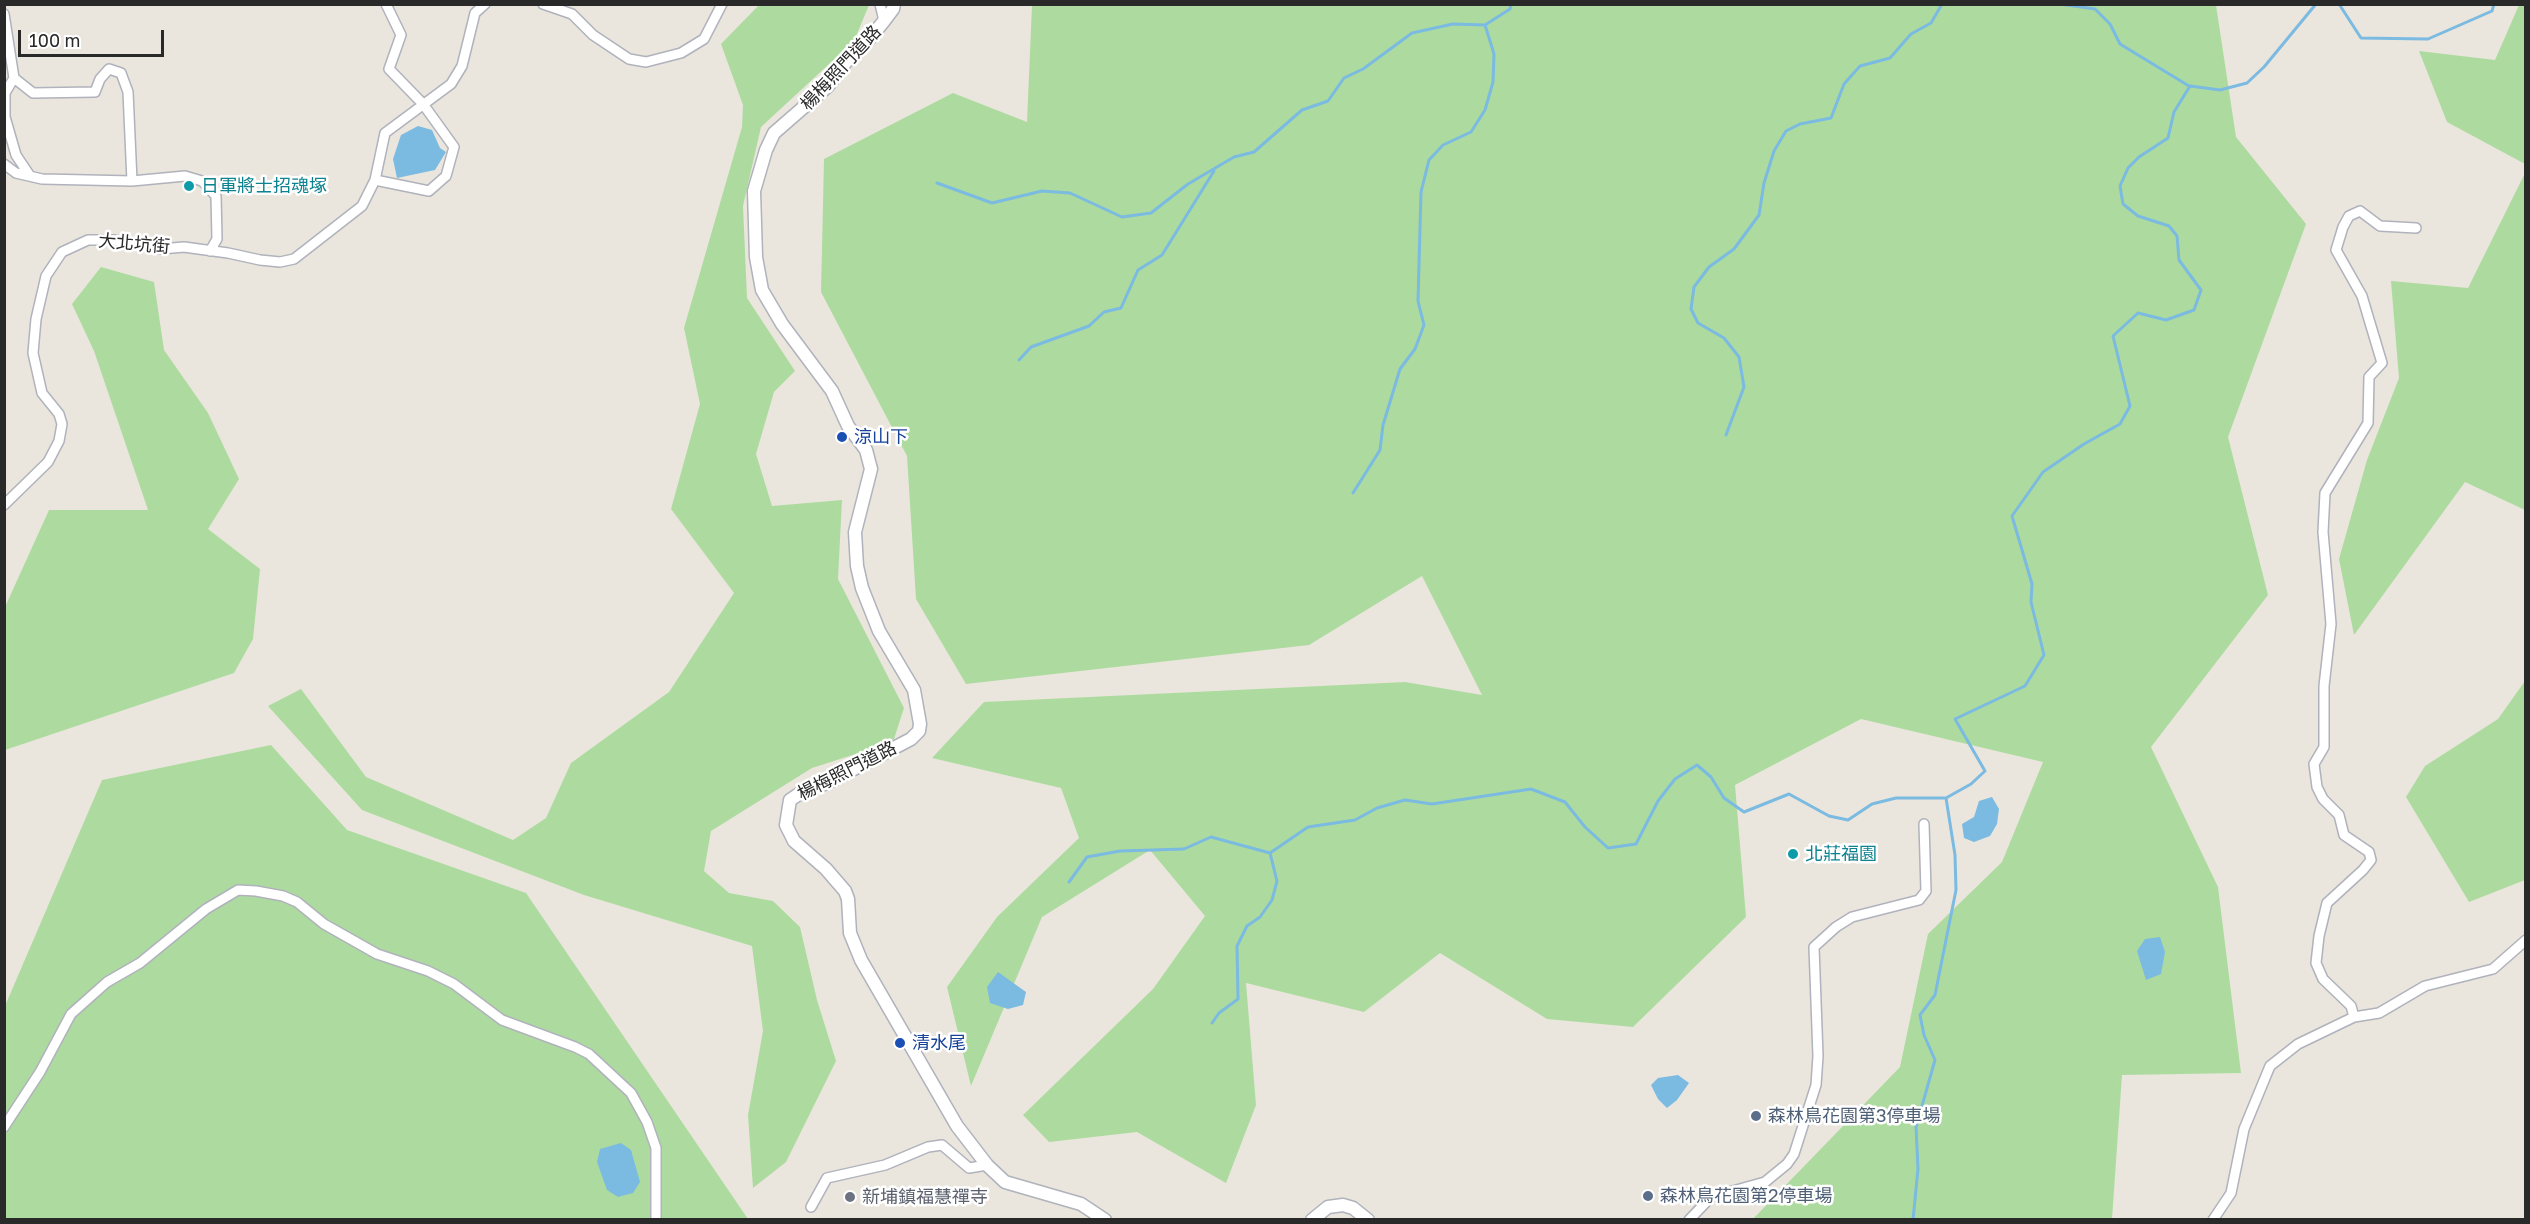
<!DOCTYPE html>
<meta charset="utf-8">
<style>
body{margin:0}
#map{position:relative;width:2530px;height:1224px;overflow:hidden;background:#eae6dd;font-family:"Golos Text",sans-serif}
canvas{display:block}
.frame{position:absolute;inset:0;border:6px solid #292929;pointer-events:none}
.scale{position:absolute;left:18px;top:30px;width:146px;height:27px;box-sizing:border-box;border:3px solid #292929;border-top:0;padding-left:8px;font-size:18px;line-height:21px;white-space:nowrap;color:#292929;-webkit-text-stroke:4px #fff;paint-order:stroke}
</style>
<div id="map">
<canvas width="2530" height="1224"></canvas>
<div class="frame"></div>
<div class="scale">100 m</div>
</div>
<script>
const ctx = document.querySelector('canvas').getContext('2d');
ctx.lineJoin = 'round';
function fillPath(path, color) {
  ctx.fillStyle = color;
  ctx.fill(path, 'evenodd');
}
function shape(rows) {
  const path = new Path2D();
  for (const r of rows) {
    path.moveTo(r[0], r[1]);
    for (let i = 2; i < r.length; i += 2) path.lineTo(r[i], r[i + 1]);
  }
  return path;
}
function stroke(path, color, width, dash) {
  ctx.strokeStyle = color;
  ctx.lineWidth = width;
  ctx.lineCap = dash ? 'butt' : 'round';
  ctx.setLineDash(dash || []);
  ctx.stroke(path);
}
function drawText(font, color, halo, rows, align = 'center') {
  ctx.font = font + ' "Golos Text","Noto Sans TC",sans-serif';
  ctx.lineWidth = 5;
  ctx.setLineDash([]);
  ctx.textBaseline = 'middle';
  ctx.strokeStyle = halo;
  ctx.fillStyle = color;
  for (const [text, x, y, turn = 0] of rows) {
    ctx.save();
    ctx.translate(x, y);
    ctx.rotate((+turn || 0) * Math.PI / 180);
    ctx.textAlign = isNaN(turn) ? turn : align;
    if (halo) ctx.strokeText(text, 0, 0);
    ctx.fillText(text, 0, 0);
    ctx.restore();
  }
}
fillPath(shape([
 [759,5,869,5,854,41,761,127,743,206,747,298,795,371,774,392,756,454,772,506,842,500,838,579,904,708,893,742,812,768,711,831,704,871,729,893,773,901,800,927,817,1000,836,1061,786,1162,753,1188,748,1115,763,1031,752,946,584,895,362,810,268,706,301,689,366,777,513,840,546,818,571,763,669,692,734,593,671,509,700,404,684,328,742,127,743,105,721,44],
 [1032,5,2216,5,2236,137,2306,224,2228,437,2268,595,2151,747,2218,887,2241,1073,2122,1075,2112,1219,1753,1219,1900,1067,1928,934,2002,862,2043,762,1861,719,1735,785,1746,917,1633,1027,1547,1019,1440,953,1364,1012,1246,983,1256,1105,1226,1183,1137,1132,1049,1142,1023,1115,1153,989,1205,916,1150,850,1042,917,971,1086,947,987,997,917,1079,838,1061,788,932,758,984,702,1405,682,1482,695,1422,576,1309,645,966,684,916,599,907,456,821,292,824,159,953,93,1027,122],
 [2519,5,2526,5,2525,164,2447,122,2419,51,2495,60],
 [2525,173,2525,510,2465,482,2354,635,2339,559,2367,460,2399,378,2391,281,2468,288],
 [101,267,154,282,164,350,208,413,239,479,208,529,260,569,253,639,234,673,5,750,5,607,49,510,148,510,94,351,72,304],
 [2525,681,2525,880,2469,902,2406,797,2425,766,2498,719],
 [271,745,347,830,526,893,748,1219,5,1220,5,1006,102,780]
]), '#addb9f');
fillPath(shape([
 [418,126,432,130,440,148,446,152,435,170,397,178,393,159,401,135],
 [1992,797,1999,809,1997,824,1990,836,1974,842,1964,838,1962,824,1974,817,1979,801],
 [2160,937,2165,952,2161,974,2146,980,2137,951,2145,939],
 [998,972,1026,992,1023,1005,1008,1009,990,1003,987,987],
 [1678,1075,1689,1083,1677,1100,1667,1108,1658,1099,1651,1085,1658,1078],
 [621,1143,631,1150,640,1182,633,1193,618,1197,607,1190,597,1162,600,1149]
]), '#7bbae1');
stroke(shape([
 [2060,4,2095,9,2110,24,2120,44,2189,86],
 [2339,4,2361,38,2428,39,2492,11,2494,4],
 [937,183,992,203,1042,191,1070,193,1122,217,1151,213,1188,184,1234,157,1254,152,1302,110,1328,101,1344,78,1363,69,1412,33,1453,24,1485,25,1510,9,1511,4],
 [1019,360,1031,347,1089,326,1104,312,1121,308,1138,270,1162,255,1214,171],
 [1726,435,1744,387,1739,357,1724,338,1698,323,1691,309,1694,287,1709,267,1734,249,1759,215,1764,183,1774,151,1786,131,1800,124,1831,118,1844,84,1860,66,1890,58,1911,34,1931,23,1942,4],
 [1353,493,1380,450,1383,425,1400,369,1415,349,1424,325,1418,301,1421,192,1429,160,1443,145,1471,132,1485,110,1493,82,1494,54,1485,25],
 [1069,882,1087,857,1120,851,1184,849,1211,837,1270,853,1308,827,1355,820,1377,808,1405,800,1432,804,1531,789,1565,802,1585,827,1608,848,1636,844,1658,801,1675,779,1697,765,1711,777,1724,798,1744,812,1789,794,1829,816,1848,820,1872,804,1896,798,1946,798],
 [1212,1023,1219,1013,1238,999,1237,946,1247,926,1260,917,1272,900,1277,881,1270,853],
 [1913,1220,1918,1169,1916,1127,1935,1060,1924,1035,1920,1015,1935,995,1956,890,1955,855,1946,798,1971,784,1985,771,1955,719,2025,686,2044,655,2031,602,2032,584,2012,516,2043,472,2084,444,2120,424,2130,406,2113,336,2138,313,2166,320,2194,310,2201,290,2179,260,2177,236,2169,226,2138,216,2123,204,2120,186,2128,168,2139,157,2168,138,2174,112,2190,86,2220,90,2247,83,2264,67,2316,4]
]), '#7bbae1', 3);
const minor = shape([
 [543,4,572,14,593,35,629,59,646,62,681,53,704,39,722,4],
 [880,4,884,21],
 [4,14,14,78,33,93,95,92,100,79,109,69,121,73,128,92,132,181],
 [14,78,5,93,5,117,16,155,30,176],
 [4,164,16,173,42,179,132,181,185,176,202,181,216,196,217,239,210,251],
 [375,180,429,191,446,176,454,147,423,104,389,69,401,35,386,4],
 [4,505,48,462,59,441,62,424,59,414,42,393,33,353,36,319,46,276,62,252,88,240,113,240,161,249,184,247,228,253,260,260,280,262,294,259,362,206,375,180,385,133,451,84,462,66,475,13,485,4],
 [2354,1017,2351,1006,2323,979,2316,963,2319,936,2327,903,2363,870,2371,860,2369,852,2344,835,2339,815,2323,799,2317,787,2314,764,2324,747,2324,686,2331,624,2323,532,2325,493,2368,423,2369,377,2382,363,2362,296,2336,250,2343,227,2349,216,2360,211,2380,226,2416,228],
 [4,1127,40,1072,71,1014,107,982,140,963,206,909,238,890,256,891,283,896,297,902,324,924,377,954,428,971,454,984,502,1020,575,1047,589,1054,631,1093,647,1122,656,1148,656,1220],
 [811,1207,827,1178,885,1165,928,1147,942,1145,969,1168,987,1165],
 [1689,1220,1711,1197,1765,1182,1787,1164,1794,1154,1816,1085,1818,1056,1814,947,1836,927,1852,917,1919,900,1926,891,1924,824],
 [2213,1220,2231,1193,2244,1129,2270,1066,2298,1044,2354,1017,2379,1013,2425,986,2493,969,2526,940]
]);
const tertiary = shape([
 [894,4,893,9,884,21,866,43,852,54,828,86,774,133,766,150,754,191,756,257,762,290,782,324,832,391,848,426,866,450,871,469,855,532,857,566,862,588,879,631,914,690,920,724,919,731,911,739,827,783,805,790,790,800,786,825,794,841,826,869,845,891,848,899,850,933,861,960,957,1126,987,1165,1005,1182,1081,1204,1105,1220],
 [1312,1220,1328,1207,1343,1205,1353,1208,1368,1220]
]);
stroke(minor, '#b0b2bc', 12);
stroke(tertiary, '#b0b2bc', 15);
stroke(minor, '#fff', 9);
stroke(tertiary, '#fff', 12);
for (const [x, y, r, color] of [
 [189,186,6,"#0f9aa8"],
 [842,437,6,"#1a4fb4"],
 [1793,854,6,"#0f9aa8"],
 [900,1043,6,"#1a4fb4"],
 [1756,1116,6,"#5c6f8a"],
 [1648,1196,6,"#5c6f8a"],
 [850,1197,6,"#6b7280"]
]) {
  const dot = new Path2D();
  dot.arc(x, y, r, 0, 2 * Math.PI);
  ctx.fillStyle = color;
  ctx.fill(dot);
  stroke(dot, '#fff', 2);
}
drawText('18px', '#292929', '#fff', [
 ["楊梅照門道路",841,68,-47],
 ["大北坑街",134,244,5],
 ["楊梅照門道路",847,771,-27]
]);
drawText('18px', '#0d838f', '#fff', [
 ["日軍將士招魂塚",201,186],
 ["北莊福園",1805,854]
], 'left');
drawText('18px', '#164399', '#fff', [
 ["涼山下",854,437],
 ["清水尾",912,1043]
], 'left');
drawText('18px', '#4e5e75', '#fff', [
 ["森林鳥花園第3停車場",1768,1116],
 ["森林鳥花園第2停車場",1660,1196]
], 'left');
drawText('18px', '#5b616d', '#fff', [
 ["新埔鎮福慧禪寺",862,1197]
], 'left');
</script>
